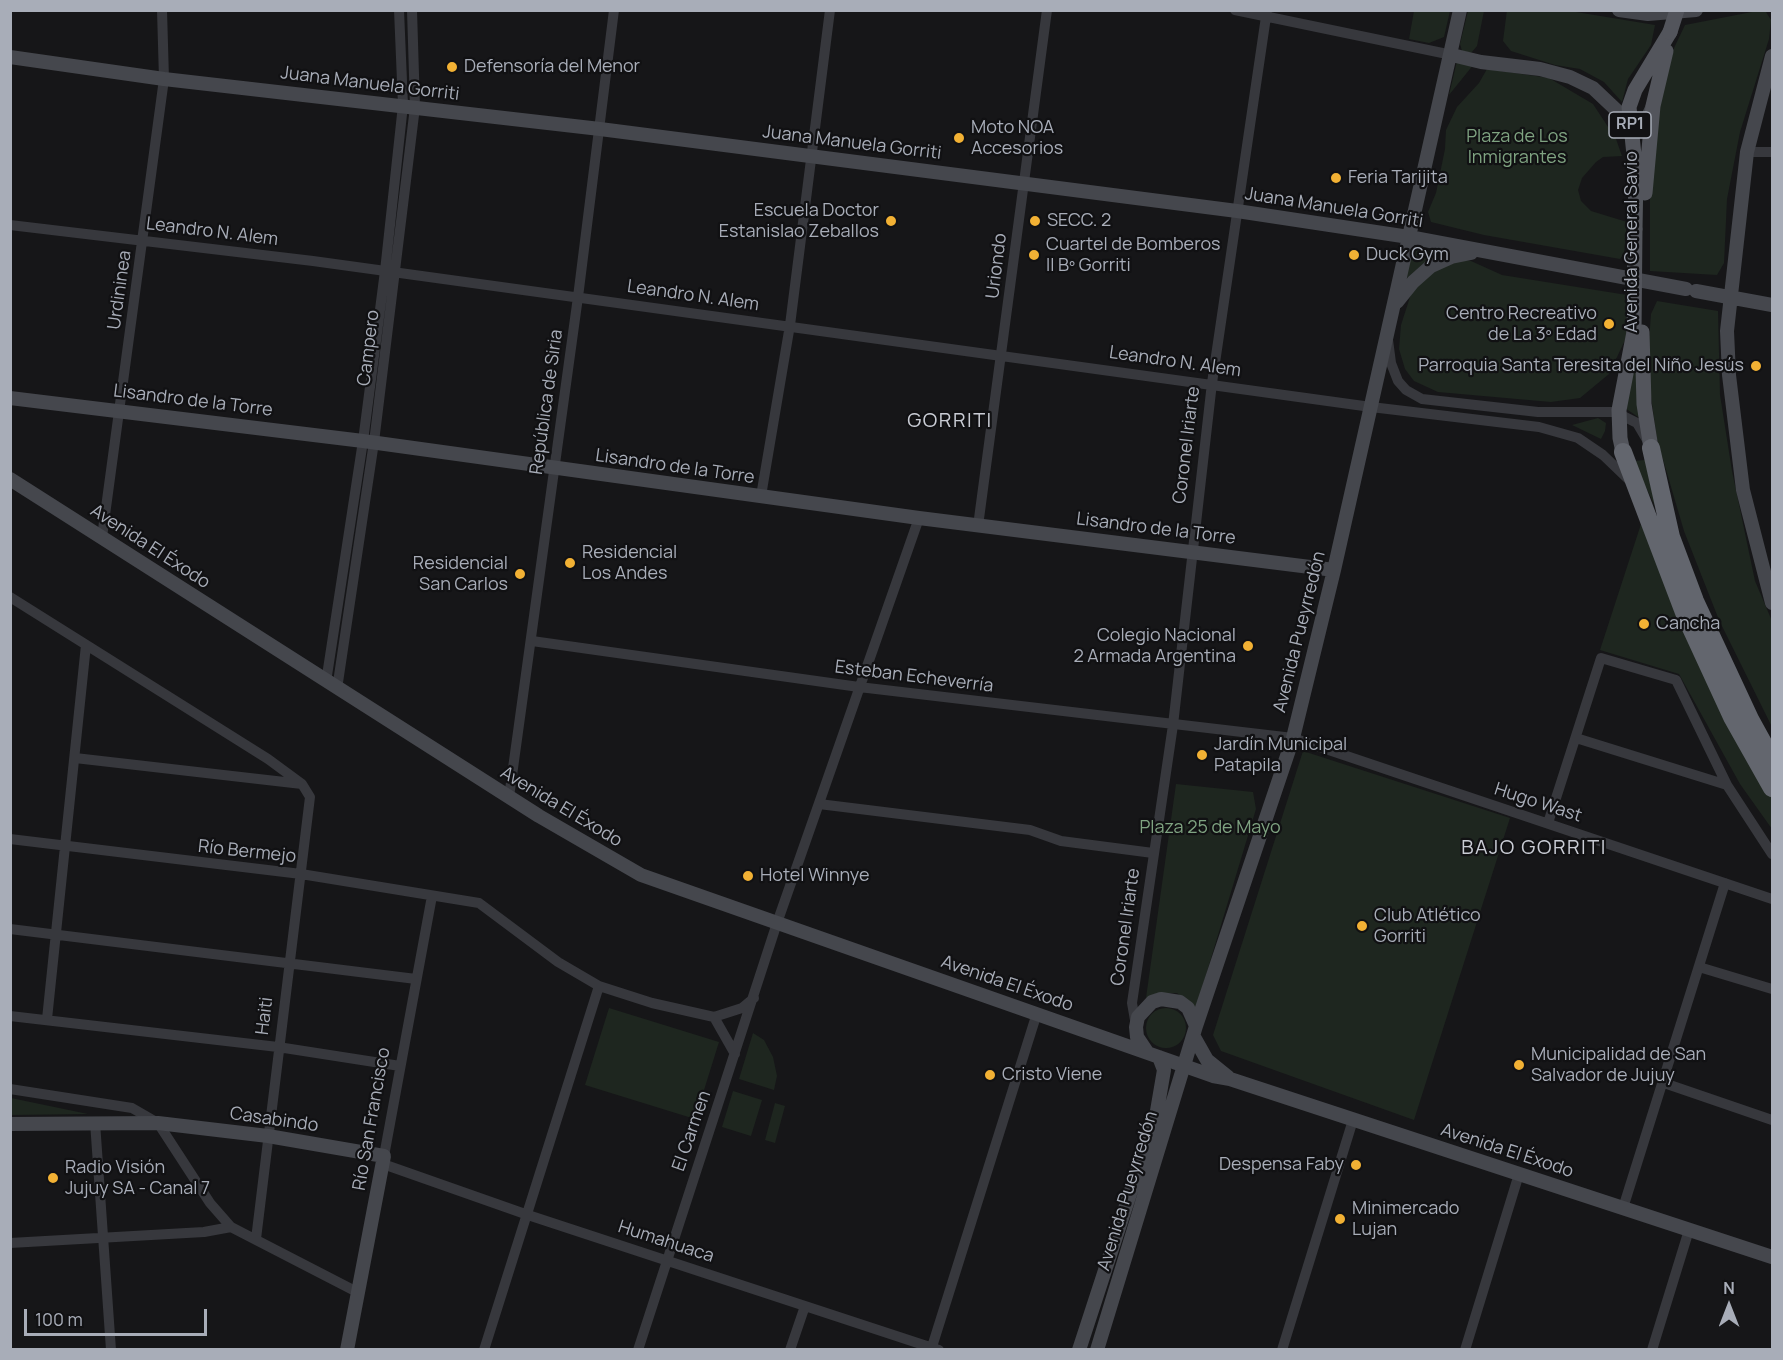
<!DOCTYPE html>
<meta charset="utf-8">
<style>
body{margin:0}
#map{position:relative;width:1783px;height:1360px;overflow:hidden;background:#161618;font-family:Manrope,sans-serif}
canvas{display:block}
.frame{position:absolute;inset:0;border:12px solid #a8adb8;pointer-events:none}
.north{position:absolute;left:1699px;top:1276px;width:60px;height:60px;-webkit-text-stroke:4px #111113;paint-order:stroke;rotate:0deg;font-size:16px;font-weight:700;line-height:24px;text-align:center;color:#a8adb8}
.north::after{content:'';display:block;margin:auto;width:21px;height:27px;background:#a8adb8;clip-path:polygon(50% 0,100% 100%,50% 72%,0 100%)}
.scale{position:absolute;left:24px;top:1309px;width:183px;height:27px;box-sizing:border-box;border:3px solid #a8adb8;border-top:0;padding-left:8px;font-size:18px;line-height:21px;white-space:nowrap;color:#a8adb8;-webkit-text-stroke:4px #111113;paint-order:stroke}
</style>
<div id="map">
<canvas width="1783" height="1360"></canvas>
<div class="frame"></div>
<div class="north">N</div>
<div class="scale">100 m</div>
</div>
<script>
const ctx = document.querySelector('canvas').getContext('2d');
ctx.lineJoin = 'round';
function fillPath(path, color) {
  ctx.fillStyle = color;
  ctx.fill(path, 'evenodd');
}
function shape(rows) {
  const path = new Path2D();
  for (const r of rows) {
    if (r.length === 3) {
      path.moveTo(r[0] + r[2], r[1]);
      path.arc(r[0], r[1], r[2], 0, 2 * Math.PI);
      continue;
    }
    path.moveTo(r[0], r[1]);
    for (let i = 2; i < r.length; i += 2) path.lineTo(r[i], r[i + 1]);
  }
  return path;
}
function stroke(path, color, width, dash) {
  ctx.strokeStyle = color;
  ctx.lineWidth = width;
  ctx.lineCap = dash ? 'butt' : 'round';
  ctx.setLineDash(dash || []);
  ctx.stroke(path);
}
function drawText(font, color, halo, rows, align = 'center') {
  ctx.font = font + ' Manrope,sans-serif';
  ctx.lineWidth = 4.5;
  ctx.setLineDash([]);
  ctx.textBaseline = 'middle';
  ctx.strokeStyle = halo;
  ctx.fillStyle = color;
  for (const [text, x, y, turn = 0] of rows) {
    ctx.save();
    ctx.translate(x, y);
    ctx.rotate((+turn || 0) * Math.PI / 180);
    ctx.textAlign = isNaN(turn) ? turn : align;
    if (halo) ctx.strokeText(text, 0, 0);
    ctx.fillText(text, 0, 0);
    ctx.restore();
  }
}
fillPath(shape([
 [1507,10,1570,11,1655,25,1651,45,1628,79,1622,102,1604,82,1580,69,1555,65,1511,51,1503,41],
 [1414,11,1450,11,1444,37,1429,43,1409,39],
 [1468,11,1484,11,1477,46,1471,53,1462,51,1460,44],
 [1757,11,1766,12,1771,20,1769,39,1740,132,1727,199,1724,263,1717,275,1650,271,1650,182,1659,106,1674,48,1685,25],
 [1457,61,1474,64,1449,95],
 [1487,69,1549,78,1593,104,1616,139,1622,156,1603,157,1596,162,1582,178,1578,190,1581,201,1591,211,1627,222,1624,254,1620,259,1484,235,1431,222,1428,212,1436,193,1445,149,1446,130,1457,107,1479,83],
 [1412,247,1445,255,1423,264,1406,279],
 [1461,260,1471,261,1502,275,1627,295,1626,338,1609,374,1580,398,1551,402,1438,392,1414,381,1405,369,1399,349,1401,325,1410,297,1414,289,1435,270],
 [1657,301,1718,311,1720,395,1732,471,1755,581,1772,621,1772,727,1719,620,1684,531,1657,439,1647,369,1651,314],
 [1636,358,1641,419,1625,408],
 [1598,418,1606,423,1605,431,1601,439,1572,425],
 [1645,460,1656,508,1633,461],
 [1641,524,1733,733,1772,798,1772,829,1740,784,1679,674,1600,650],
 [1303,751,1510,818,1414,1120,1221,1051,1213,1035],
 [1176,784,1253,792,1256,809,1196,1008,1177,993,1158,993,1146,998],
 [1166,1028,20],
 [609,1008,719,1042,695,1119,585,1085],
 [753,1033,764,1040,773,1057,777,1076,774,1090,739,1079],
 [733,1091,762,1100,751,1136,722,1127],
 [10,1098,11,1098,88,1114,11,1115],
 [775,1103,785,1106,775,1143,765,1140]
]), '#1e261f');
stroke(shape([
 [1235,10,1452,55],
 [1747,152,1772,152],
 [10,225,313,261,1371,407,1539,427,1578,438,1603,455,1628,479],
 [1388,340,1391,363,1398,381,1406,390,1422,399,1538,412,1615,412,1637,423,1647,440],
 [761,496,790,325,830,10],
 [978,526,1047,10],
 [102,537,164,79,162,10],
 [10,597,268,759,302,784,310,797,256,1239],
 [532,641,859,687,1293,738,1772,899],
 [326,682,363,441,385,271,403,105,399,10],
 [337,689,374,442,415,107,412,10],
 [1576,738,1727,785],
 [75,758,302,784],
 [509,797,578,297,614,10],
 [819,804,1030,830,1061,841,1153,853],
 [1548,823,1601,658,1676,680,1727,785,1772,854],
 [10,839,301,874,479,903,558,962,599,986,652,1003,714,1017,742,1008,754,998],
 [10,929,416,979],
 [1699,967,1772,989],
 [10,1016,278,1047,400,1066],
 [714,1017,735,1054],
 [47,1019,86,645],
 [1136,1026,1132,1003,1173,725,1212,383,1267,10],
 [1664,1083,1772,1120],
 [10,1089,132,1108,158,1123,210,1203,231,1227,357,1292],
 [95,1122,111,1350],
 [384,1156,432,896],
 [383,1164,528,1215,939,1350],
 [1623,1208,1725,883],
 [10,1243,204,1232,231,1227],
 [484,1350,599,986],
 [638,1350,777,923,919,518],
 [790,1350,805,1306],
 [931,1350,1037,1013],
 [1282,1350,1353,1120],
 [1465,1350,1519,1174],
 [1652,1350,1689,1230]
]), '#37383d', 10);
stroke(shape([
 [1619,10,1648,14,1696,10],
 [1452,55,1481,62,1540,69,1570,77,1593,88,1629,122,1647,119,1653,106],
 [1772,56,1747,152,1727,331,1729,375,1743,490,1772,603],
 [10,57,164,79,600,129,1237,211,1409,237,1686,289],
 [1696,291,1772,305],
 [1397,302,1413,282,1431,266,1451,257,1471,253],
 [10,398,363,441,919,518,1334,570],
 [10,479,539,816,641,875,1213,1076,1230,1079,1772,1257],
 [1194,1037,1207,1060,1228,1077],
 [1147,1052,1137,1037,1136,1027,1138,1017,1152,1002,1161,999,1180,1002,1188,1008,1196,1026],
 [10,1124,158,1123,268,1136,384,1156,347,1350],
 [1079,1350,1157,1111,1164,1070,1159,1057],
 [1097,1350,1196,1026,1293,738,1334,570,1460,10]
]), '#45474d', 14);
stroke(shape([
 [1645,193,1653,106,1666,51],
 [1635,229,1636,174,1629,107,1635,90,1670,32],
 [1642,332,1644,404,1651,448],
 [1623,452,1620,438,1619,410,1634,332]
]), '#53555c', 15);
stroke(shape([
 [1651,448,1671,537,1695,601,1750,719,1772,759],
 [1623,452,1685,615,1732,717,1772,788]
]), '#63666e', 18);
stroke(shape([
 [1670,32,1677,10],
 [1634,332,1635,229]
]), '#53555c', 15);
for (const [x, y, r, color] of [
 [452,67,6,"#f2b134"],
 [959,138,6,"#f2b134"],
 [1336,178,6,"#f2b134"],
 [891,221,6,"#f2b134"],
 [1035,221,6,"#f2b134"],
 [1034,255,6,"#f2b134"],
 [1354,255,6,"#f2b134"],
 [1609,324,6,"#f2b134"],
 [1756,366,6,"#f2b134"],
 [570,563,6,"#f2b134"],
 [520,574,6,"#f2b134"],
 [1644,624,6,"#f2b134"],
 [1248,646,6,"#f2b134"],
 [1202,755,6,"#f2b134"],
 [748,876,6,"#f2b134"],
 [1362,926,6,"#f2b134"],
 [1519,1065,6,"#f2b134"],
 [990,1075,6,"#f2b134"],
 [1356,1165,6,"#f2b134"],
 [53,1178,6,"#f2b134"],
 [1340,1219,6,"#f2b134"]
]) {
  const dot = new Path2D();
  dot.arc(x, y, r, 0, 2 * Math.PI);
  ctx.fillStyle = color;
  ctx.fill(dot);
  stroke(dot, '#111113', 2);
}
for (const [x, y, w] of [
 [1630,125,42]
]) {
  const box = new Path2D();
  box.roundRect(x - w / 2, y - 13, w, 26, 4.5);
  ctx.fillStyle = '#111113';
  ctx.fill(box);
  stroke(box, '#a8adb8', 1.5);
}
drawText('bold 16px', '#a8adb8', null, [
 ["RP1",1630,125]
]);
drawText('18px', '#a8adb8', '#111113', [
 ["Defensoría del Menor",464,67],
 ["Moto NOA",971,128],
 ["Accesorios",971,149],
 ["Feria Tarijita",1348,178],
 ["Escuela Doctor",879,211,"right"],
 ["Estanislao Zeballos",879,232,"right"],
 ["SECC. 2",1047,221],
 ["Cuartel de Bomberos",1046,245],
 ["II Bº Gorriti",1046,266],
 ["Duck Gym",1366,255],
 ["Centro Recreativo",1597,314,"right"],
 ["de La 3º Edad",1597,335,"right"],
 ["Parroquia Santa Teresita del Niño Jesús",1744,366,"right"],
 ["Residencial",582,553],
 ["Los Andes",582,574],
 ["Residencial",508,564,"right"],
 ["San Carlos",508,585,"right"],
 ["Cancha",1656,624],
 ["Colegio Nacional",1236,636,"right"],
 ["2 Armada Argentina",1236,657,"right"],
 ["Jardín Municipal",1214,745],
 ["Patapila",1214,766],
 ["Hotel Winnye",760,876],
 ["Club Atlético",1374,916],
 ["Gorriti",1374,937],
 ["Municipalidad de San",1531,1055],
 ["Salvador de Jujuy",1531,1076],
 ["Cristo Viene",1002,1075],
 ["Despensa Faby",1344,1165,"right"],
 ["Radio Visión",65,1168],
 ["Jujuy SA - Canal 7",65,1189],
 ["Minimercado",1352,1209],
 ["Lujan",1352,1230]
], 'left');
drawText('18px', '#a8adb8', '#111113', [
 ["Juana Manuela Gorriti",370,84,7],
 ["Juana Manuela Gorriti",852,143,7],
 ["Juana Manuela Gorriti",1334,208,9],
 ["Leandro N. Alem",212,232,7],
 ["Avenida General Savio",1632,242,-90],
 ["Uriondo",997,266,-83],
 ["Urdininea",120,290,-82],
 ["Leandro N. Alem",693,296,8],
 ["Campero",369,348,-83],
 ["Leandro N. Alem",1175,362,8],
 ["Lisandro de la Torre",193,401,7],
 ["República de Siria",547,402,-82],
 ["Coronel Iriarte",1187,445,-83],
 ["Lisandro de la Torre",675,467,8],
 ["Lisandro de la Torre",1156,529,7],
 ["Avenida El Éxodo",150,547,33],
 ["Avenida Pueyrredón",1300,632,-76],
 ["Esteban Echeverría",914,677,7],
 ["Hugo Wast",1538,803,18],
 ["Avenida El Éxodo",561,807,31],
 ["Río Bermejo",247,852,6],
 ["Coronel Iriarte",1126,927,-82],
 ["Avenida El Éxodo",1007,984,19],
 ["Haiti",265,1016,-83],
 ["Río San Francisco",372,1119,-80],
 ["Casabindo",274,1120,8],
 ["El Carmen",692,1131,-71],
 ["Avenida El Éxodo",1507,1151,18],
 ["Avenida Pueyrredón",1128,1191,-73],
 ["Humahuaca",666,1242,18]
]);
drawText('18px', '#7fa381', '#111113', [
 ["Plaza de Los",1517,137],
 ["Inmigrantes",1517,158],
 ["Plaza 25 de Mayo",1210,828]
]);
ctx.letterSpacing = '1.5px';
drawText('20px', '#c9ccd4', '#111113', [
 ["GORRITI",950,421],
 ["BAJO GORRITI",1534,848]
]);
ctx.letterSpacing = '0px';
</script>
